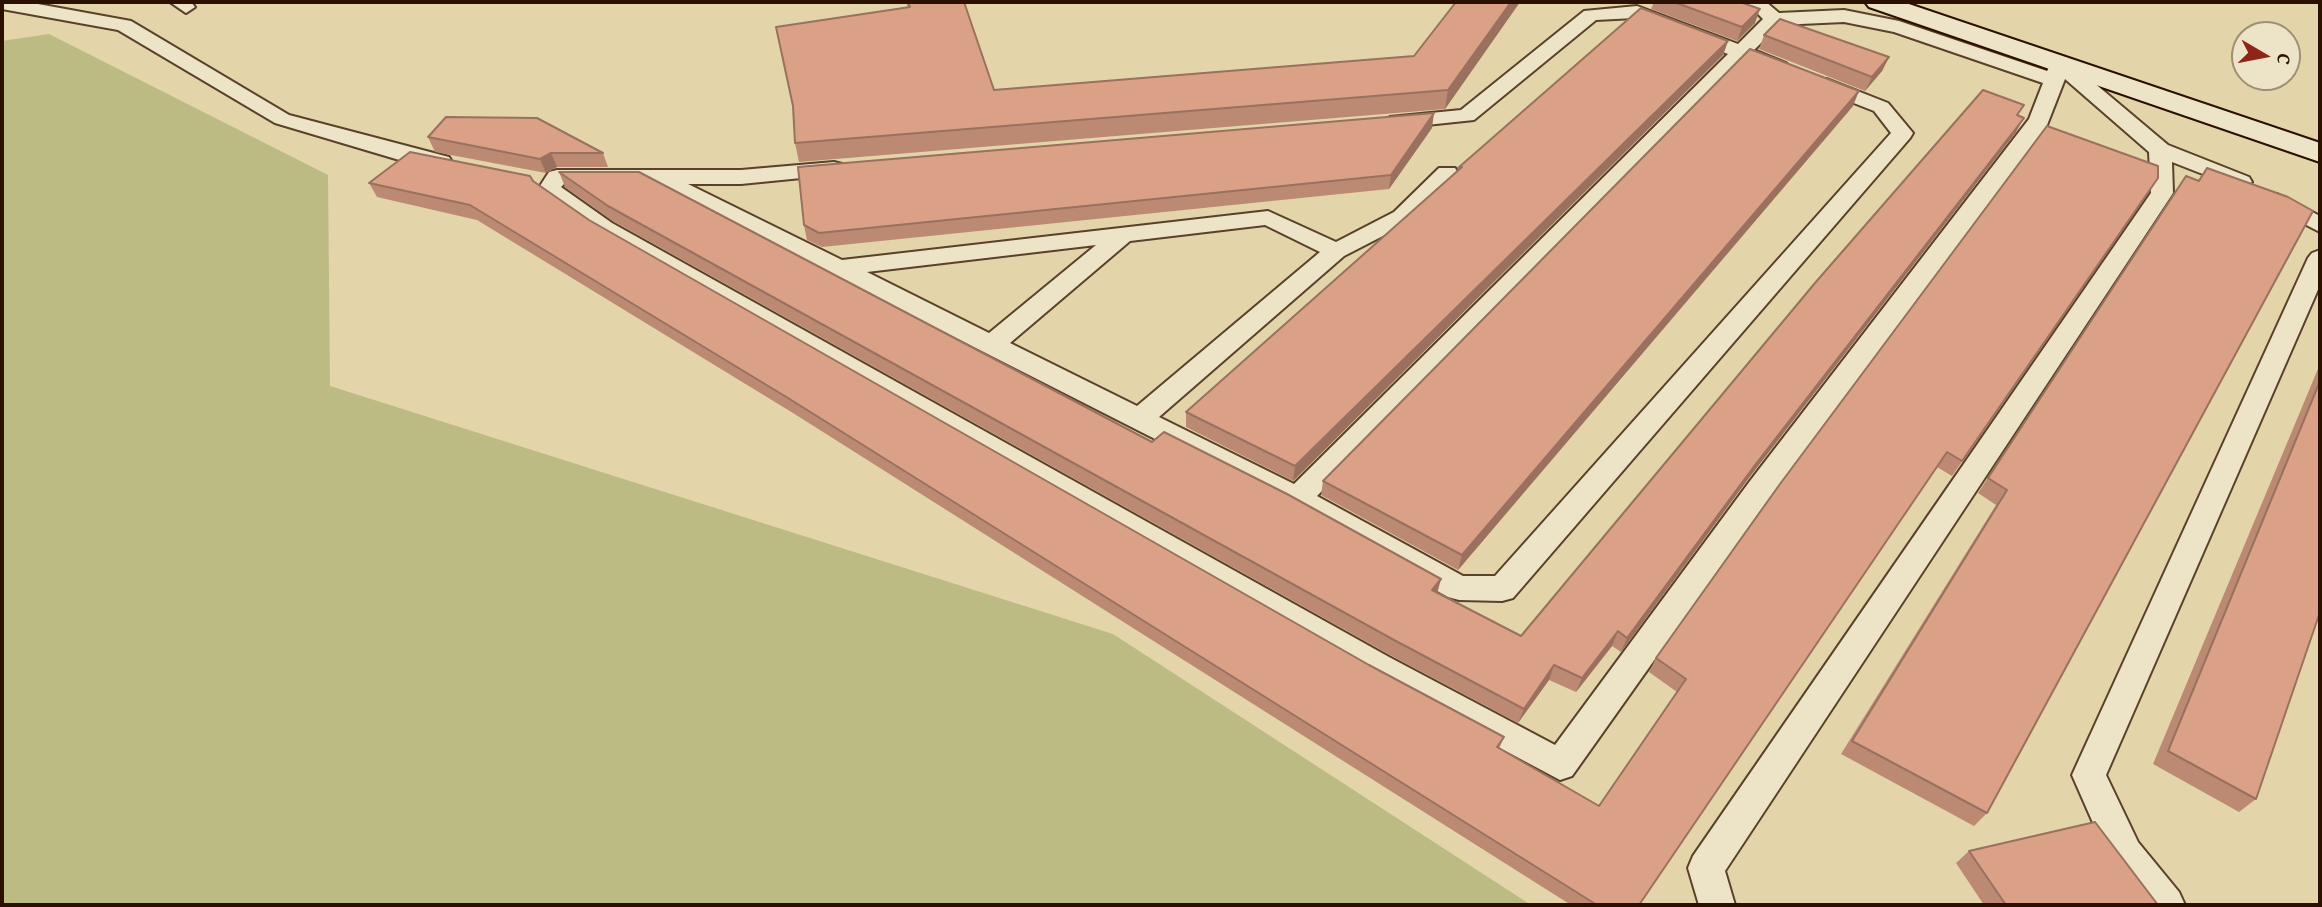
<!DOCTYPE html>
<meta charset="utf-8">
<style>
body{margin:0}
#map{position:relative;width:2322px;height:907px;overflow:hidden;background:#e4d4a9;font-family:"Gentium Book Plus",serif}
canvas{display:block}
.frame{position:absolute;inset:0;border:4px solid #2b1000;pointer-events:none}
.north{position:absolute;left:2231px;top:21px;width:70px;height:70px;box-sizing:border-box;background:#ede3c7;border:2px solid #9f8f77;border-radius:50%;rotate:100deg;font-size:19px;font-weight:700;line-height:28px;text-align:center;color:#2b1000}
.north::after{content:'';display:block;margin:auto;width:24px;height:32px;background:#8f2418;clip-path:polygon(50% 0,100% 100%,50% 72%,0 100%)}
</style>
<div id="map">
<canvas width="2322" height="907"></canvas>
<div class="frame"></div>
<div class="north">С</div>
</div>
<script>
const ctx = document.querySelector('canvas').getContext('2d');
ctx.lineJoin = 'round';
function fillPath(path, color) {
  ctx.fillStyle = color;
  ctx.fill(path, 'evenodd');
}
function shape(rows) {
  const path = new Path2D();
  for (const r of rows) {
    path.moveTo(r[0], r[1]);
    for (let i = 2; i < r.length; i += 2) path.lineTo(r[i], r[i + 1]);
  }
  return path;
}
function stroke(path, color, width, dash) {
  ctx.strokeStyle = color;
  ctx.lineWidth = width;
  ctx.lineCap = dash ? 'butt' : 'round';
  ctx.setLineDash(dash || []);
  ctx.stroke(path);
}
fillPath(shape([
 [49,34,328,175,330,386,1113,634,1531,905,2,905,2,41]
]), '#bbbb83');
const lane = shape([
 [2,2,27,2,131,21,289,115,449,157,452,162,441,169,406,162,275,123,118,30,2,9,2,2],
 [170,2,191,2,195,7,186,13,170,2],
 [1746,2,1766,2,1779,13,1844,10,1899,21,2047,71,2053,60,2067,60,2168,145,2249,177,2252,182,2241,189,2172,162,2173,193,1725,871,1735,905,1699,905,1688,868,1693,856,2151,193,2149,152,2065,79,2047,125,1770,497,1572,776,1560,780,1367,677,596,233,538,189,549,172,557,170,741,170,834,162,842,164,845,169,842,174,741,184,688,184,842,260,1268,211,1336,242,1394,212,1439,168,1455,168,1458,173,1455,178,1410,222,1344,256,1159,417,1294,484,1728,54,1635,18,1596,20,1474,120,1398,128,1390,127,1387,122,1390,117,1461,110,1584,11,1637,6,1738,44,1763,19,1746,2],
 [1844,22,1894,32,2043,83,2029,119,1750,481,1555,745,1389,657,612,223,561,187,564,184,653,184,1287,506,1448,597,1459,600,1502,601,1513,598,1910,138,1913,133,1888,103,1827,79,1813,79,1810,83,1813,87,1874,111,1891,133,1495,576,1463,576,1317,496,1744,60,1772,71,1786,71,1789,67,1786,63,1754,50,1779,25,1844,22],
 [1265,225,1320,252,1137,406,1010,343,1130,241,1265,225],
 [1096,245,989,333,867,272,1096,245],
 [2277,194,2320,216,2320,232,2269,206,2266,201,2269,196,2277,194],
 [2320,250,2320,285,2106,775,2138,842,2179,892,2185,905,2143,905,2112,866,2072,775,2308,258,2312,253,2320,250]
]);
const secondary = shape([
 [1865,2,1903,2,2320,143,2320,162,1869,7,1865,2]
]);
stroke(lane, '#59412a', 4);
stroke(secondary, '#2b1000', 4);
fillPath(lane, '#ede3c7');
fillPath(secondary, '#ede3c7');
fillPath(shape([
 [906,2,964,2,994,90,1414,56,1456,2,1520,2,1445,109,799,162,795,143,908,8],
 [1654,2,1740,2,1755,23,1737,41,1651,9],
 [1764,35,1889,57,1882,71,1865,91,1759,49],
 [1728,41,1723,55,1293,481,1186,427,1186,412,1457,172,1458,168],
 [1853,106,1458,570,1321,495,1323,481],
 [2018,116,2016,132,1748,479,1621,652,1612,646,1576,692,1549,680,1518,723,1390,655,613,221,565,187,559,172,1438,592,1521,636],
 [1432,128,1389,189,822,247,807,240,804,225],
 [428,137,603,153,608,167,557,167,546,173,435,152],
 [2207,168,1987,813,1974,826,1841,754,1996,505,1978,493,2176,190,2198,180],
 [2158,178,1952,476,1937,467,1639,905,1571,905,793,413,477,220,377,197,369,183,533,181,589,220,1369,665,1504,737,1499,749,1599,806,1677,692,1649,672,1656,658],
 [2320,364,2320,612,2256,799,2239,812,2153,764],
 [1969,851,2158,905,1984,905,1956,863]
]), '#bc8a73');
fillPath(shape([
 [1511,2,1520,2,1445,109,1448,90],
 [1760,9,1755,23,1737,41,1742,27],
 [1728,41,1723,55,1293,481,1295,466],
 [1889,57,1882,71,1865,91,1872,77],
 [1859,91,1853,106,1458,570,1462,555],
 [1434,113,1432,128,1389,189,1391,175],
 [2024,118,2016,132,1748,479,1621,652,1627,638,1755,465],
 [551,153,557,167,546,173,540,159],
 [1441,579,1437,594,1432,590],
 [1618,631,1612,646,1576,692,1582,678],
 [1554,665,1549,680,1518,723,1524,709]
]), '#99715e');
const building = shape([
 [908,2,964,2,994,90,1414,56,1456,2,1511,2,1448,90,795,143,793,106,776,27,910,7,908,2],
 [1674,2,1740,2,1760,9,1742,27,1674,2],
 [1641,8,1728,41,1295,466,1186,412,1462,167,1458,168,1641,8],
 [1780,19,1889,57,1872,77,1764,35,1780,19],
 [1750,49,1859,91,1462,555,1323,481,1750,49],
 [1983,90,2024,105,2017,115,2024,118,1755,465,1627,638,1618,631,1582,678,1554,665,1524,709,1394,640,608,206,559,172,639,172,1152,442,1164,432,1287,494,1441,579,1432,590,1521,636,1815,283,1983,90],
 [1434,113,1391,175,819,233,804,225,798,167,1434,113],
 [446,117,537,118,603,153,551,153,540,159,428,137,446,117],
 [2047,126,2158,166,2158,178,1962,461,1947,452,1639,905,1597,905,788,398,470,205,369,183,410,152,530,176,533,181,589,220,1369,665,1504,737,1497,747,1599,806,1686,679,1656,658,1780,484,2047,126],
 [2207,168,2288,197,2313,211,1987,813,1852,741,2007,490,1988,478,2186,176,2199,181,2207,168],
 [2320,381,2320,612,2256,799,2168,751,2320,381],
 [2095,822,2158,905,2006,905,1969,851,2095,822]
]);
fillPath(building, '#dba186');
stroke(building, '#99715e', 2);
</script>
